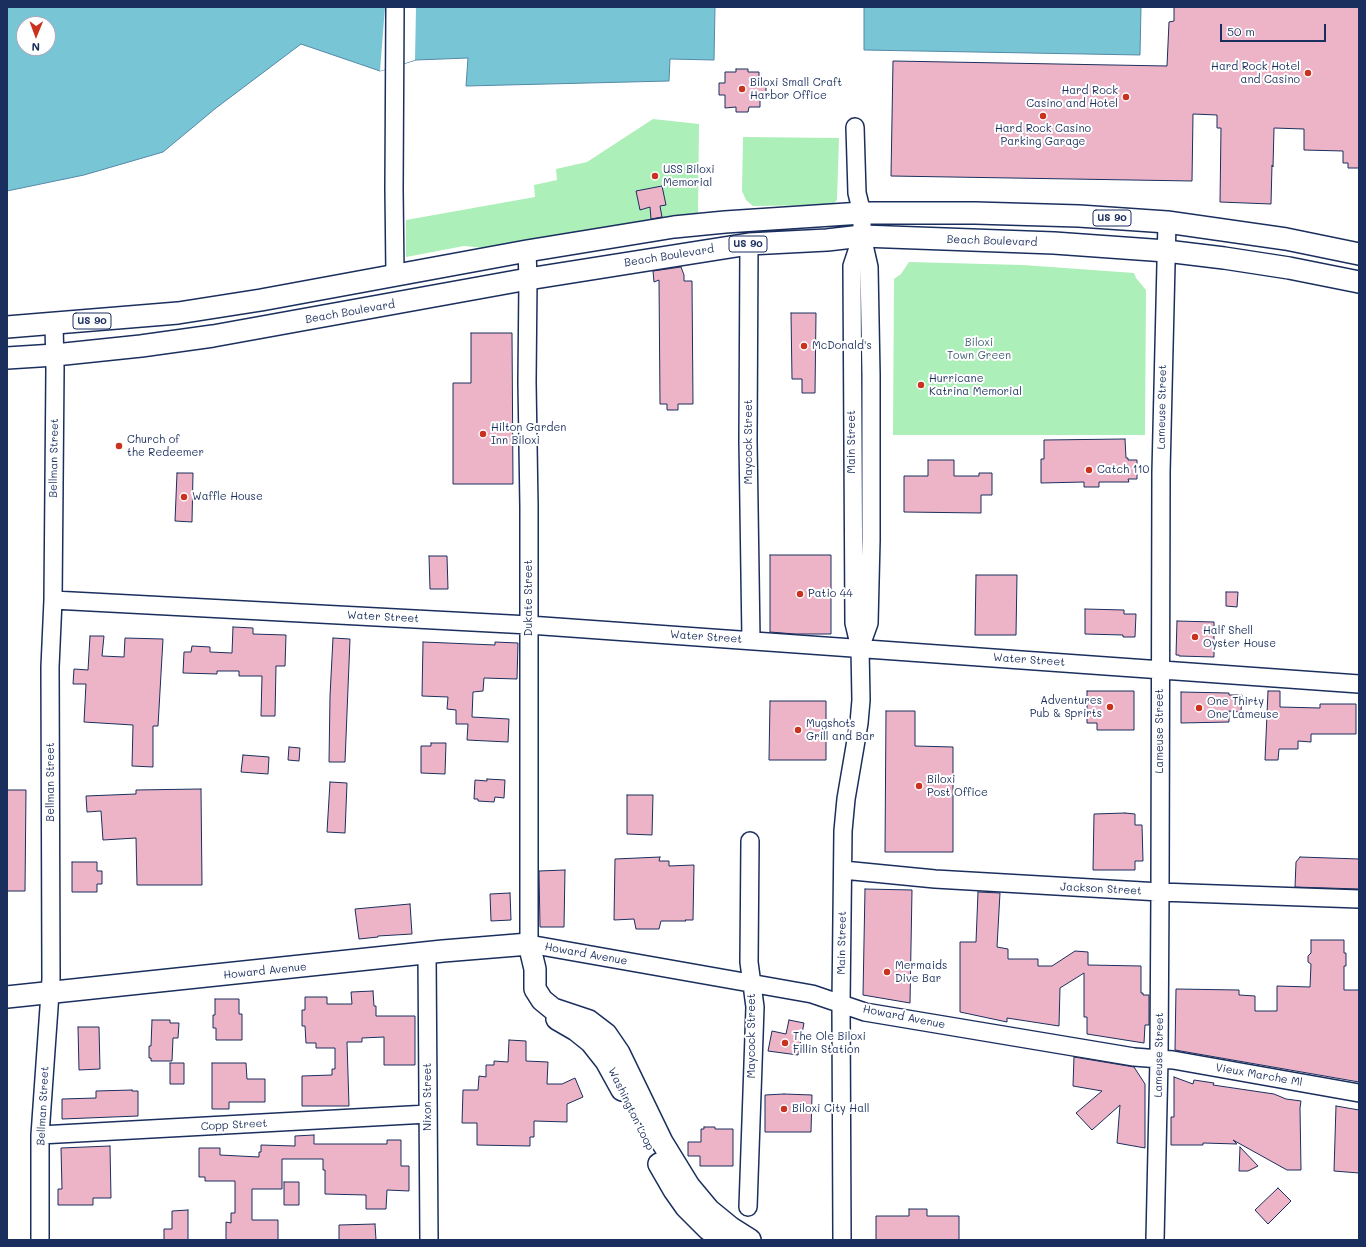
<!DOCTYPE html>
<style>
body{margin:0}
#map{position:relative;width:1366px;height:1247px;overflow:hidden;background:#fff;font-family:Mali,sans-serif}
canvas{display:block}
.frame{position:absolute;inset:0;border:8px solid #1b2f5e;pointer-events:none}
.north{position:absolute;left:16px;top:16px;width:40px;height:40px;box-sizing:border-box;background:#fff;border:1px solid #a4acbf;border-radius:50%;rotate:181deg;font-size:11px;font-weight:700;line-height:16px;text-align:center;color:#1b2f5e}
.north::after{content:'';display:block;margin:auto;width:14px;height:18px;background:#c8321e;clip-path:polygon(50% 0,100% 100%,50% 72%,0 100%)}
.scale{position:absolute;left:1220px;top:24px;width:106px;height:18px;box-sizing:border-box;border:2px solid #1b2f5e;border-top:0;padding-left:5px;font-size:12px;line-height:14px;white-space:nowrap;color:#1b2f5e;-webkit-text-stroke:3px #fff;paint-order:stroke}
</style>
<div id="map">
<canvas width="1366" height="1247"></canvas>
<div class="frame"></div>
<div class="north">N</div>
<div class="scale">50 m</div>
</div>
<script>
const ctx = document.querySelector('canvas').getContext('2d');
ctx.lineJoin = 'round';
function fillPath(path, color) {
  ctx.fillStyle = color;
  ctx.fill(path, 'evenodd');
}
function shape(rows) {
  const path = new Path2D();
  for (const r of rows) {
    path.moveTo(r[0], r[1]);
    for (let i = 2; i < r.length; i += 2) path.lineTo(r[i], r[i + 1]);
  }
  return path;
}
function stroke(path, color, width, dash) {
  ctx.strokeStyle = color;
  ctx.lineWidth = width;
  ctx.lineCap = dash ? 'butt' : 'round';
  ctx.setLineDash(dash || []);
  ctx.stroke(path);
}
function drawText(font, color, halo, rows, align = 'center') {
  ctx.font = font + ' Mali,sans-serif';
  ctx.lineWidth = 4;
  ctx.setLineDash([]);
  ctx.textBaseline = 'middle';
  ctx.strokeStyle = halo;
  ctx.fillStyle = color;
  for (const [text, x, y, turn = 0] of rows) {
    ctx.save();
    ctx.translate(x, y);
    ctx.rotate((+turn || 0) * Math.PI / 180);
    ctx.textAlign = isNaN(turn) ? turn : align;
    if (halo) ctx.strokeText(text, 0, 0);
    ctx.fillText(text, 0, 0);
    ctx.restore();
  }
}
fillPath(shape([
 [653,119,699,124,698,214,495,249,464,246,406,257,406,220,535,197,534,185,557,180,556,169,587,162],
 [743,137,839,138,837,200,832,205,753,206,746,200,742,191],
 [909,262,1023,265,1134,273,1136,278,1146,290,1145,435,893,435,894,279,901,274]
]), '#acefb8');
const water = shape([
 [7,7,715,7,714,60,670,59,669,81,466,86,468,58,416,60,380,71,301,44,216,108,163,152,84,175,7,191,7,7],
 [24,24,48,24,48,48,24,48,24,24],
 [864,7,1141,7,1140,55,864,50,864,7]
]);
fillPath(water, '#78c5d6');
stroke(water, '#5389a6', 1);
fillPath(shape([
 [385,7,416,7,415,60,380,71]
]), '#fff');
const building = shape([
 [1174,7,1359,7,1359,168,1348,168,1348,163,1343,163,1343,151,1304,150,1304,129,1274,128,1273,167,1272,165,1271,204,1220,202,1221,128,1217,128,1217,115,1193,114,1192,181,891,176,893,61,1167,66,1169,22,1174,21,1174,7],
 [736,69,748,69,748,72,759,72,759,83,766,83,766,96,760,96,760,107,749,107,748,112,736,112,736,107,725,108,725,95,719,95,719,83,725,83,725,72,736,72,736,69],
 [662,186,666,205,660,206,662,217,651,219,650,207,640,210,636,191,662,186],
 [681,267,684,275,684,281,692,281,693,404,678,404,678,410,667,410,667,404,660,404,659,280,654,282,653,271,681,267],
 [791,313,816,313,815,393,802,393,802,379,792,379,791,313],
 [471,333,512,333,513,484,453,484,453,383,471,383,471,333],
 [1125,439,1126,458,1128,458,1128,460,1137,460,1137,479,1128,479,1129,482,1099,482,1099,487,1084,487,1084,482,1041,483,1041,459,1044,459,1044,440,1125,439],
 [928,460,954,460,954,476,979,476,979,473,992,473,992,495,981,495,981,513,904,512,904,476,928,476,928,460],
 [177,473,193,473,192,522,175,521,177,473],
 [770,555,831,555,831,634,795,634,770,632,770,555],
 [429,556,447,556,448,589,430,589,429,556],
 [976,575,1017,575,1016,635,975,635,976,575],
 [1226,592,1238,592,1237,607,1226,606,1226,592],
 [1085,609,1124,610,1124,614,1136,614,1135,637,1123,637,1123,635,1085,634,1085,609],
 [1177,621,1214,622,1214,657,1179,656,1179,655,1176,655,1177,621],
 [233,627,253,628,253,634,286,635,285,666,276,666,275,716,261,716,262,676,239,676,239,671,217,671,217,674,183,673,184,652,191,652,192,646,210,647,210,652,232,653,233,627],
 [90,636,104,636,102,656,124,657,125,638,163,639,158,726,153,726,153,767,132,766,133,725,84,722,86,684,73,684,74,669,88,670,90,636],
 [333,638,350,639,345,762,329,762,330,696,333,638],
 [423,642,495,645,495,642,518,643,517,679,484,678,483,691,473,692,472,717,509,719,508,742,467,740,468,724,456,724,456,710,447,709,448,697,422,696,423,642],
 [1087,691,1134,691,1134,730,1097,730,1097,723,1087,723,1087,691],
 [1268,691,1280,691,1280,707,1320,708,1320,704,1356,704,1356,734,1311,734,1311,742,1298,741,1298,749,1279,749,1278,760,1265,760,1268,691],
 [1181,692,1229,693,1229,695,1242,695,1241,712,1229,711,1229,722,1181,723,1181,692],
 [770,701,826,701,826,760,769,760,770,701],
 [886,711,915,711,915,746,953,747,953,852,885,852,886,711],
 [431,743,446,743,445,774,421,773,421,746,431,746,431,743],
 [289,747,300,748,299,761,288,760,289,747],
 [243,755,269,757,268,774,241,772,243,755],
 [487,779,505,780,504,798,495,797,494,802,478,801,478,799,474,799,475,780,487,781,487,779],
 [330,782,347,783,345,833,327,832,330,782],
 [201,789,202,885,137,885,136,838,103,840,101,811,87,812,86,796,136,794,136,790,201,789],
 [7,790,26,790,25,891,7,891,7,790],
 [627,795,653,795,652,835,627,834,627,795],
 [1125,813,1135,814,1135,825,1142,825,1143,861,1135,861,1135,870,1093,870,1094,814,1125,813],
 [660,857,659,861,669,861,669,866,694,865,693,920,685,920,686,921,661,921,659,929,636,929,634,919,614,920,615,859,660,857],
 [1300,857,1359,859,1359,889,1295,887,1296,862,1300,857],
 [72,862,97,862,97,871,102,871,102,884,97,884,97,892,72,892,72,862],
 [565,870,564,927,540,927,539,871,565,870],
 [865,889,912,890,910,1003,863,995,865,889],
 [978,892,1000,893,997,947,1008,949,1008,959,1038,959,1038,966,1052,966,1075,951,1088,952,1088,965,1141,966,1141,993,1143,993,1143,995,1149,995,1149,1025,1145,1025,1144,1043,1087,1034,1087,1017,1084,1017,1084,973,1060,988,1059,1026,1007,1018,1007,1022,960,1012,960,942,976,942,978,892],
 [510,893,511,920,491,921,490,894,510,893],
 [410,904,412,934,378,936,378,937,359,939,355,909,410,904],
 [1311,940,1344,940,1344,953,1346,953,1346,966,1344,966,1344,990,1359,990,1359,1082,1175,1050,1176,989,1239,990,1239,995,1255,996,1255,1011,1277,1011,1277,986,1310,987,1311,964,1308,962,1308,956,1311,953,1311,940],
 [373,991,374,1006,376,1006,376,1016,415,1016,415,1065,384,1065,384,1037,362,1038,362,1042,347,1042,349,1106,302,1106,302,1076,332,1075,332,1069,335,1069,335,1048,316,1048,316,1043,306,1043,305,1026,302,1026,302,1010,305,1010,305,997,327,997,327,1004,352,1004,351,992,373,991],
 [215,999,239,999,239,1014,242,1014,242,1040,216,1040,216,1028,213,1028,213,1015,215,1015,215,999],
 [152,1020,170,1020,170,1023,179,1023,178,1038,173,1038,172,1061,151,1061,151,1058,149,1058,149,1046,151,1046,152,1020],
 [789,1020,804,1023,798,1055,768,1051,772,1031,786,1034,789,1020],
 [78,1027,99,1027,100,1069,79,1070,78,1027],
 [509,1040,526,1041,526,1061,548,1062,547,1084,562,1084,575,1078,583,1097,567,1104,567,1122,534,1121,534,1137,530,1137,530,1146,477,1145,477,1123,462,1123,463,1090,478,1090,479,1076,486,1077,486,1065,494,1065,494,1061,508,1062,509,1040],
 [1074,1057,1134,1067,1145,1084,1145,1148,1117,1143,1120,1105,1092,1130,1076,1113,1102,1091,1073,1086,1074,1057],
 [170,1063,184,1063,184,1084,170,1084,170,1063],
 [212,1063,246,1063,247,1079,265,1079,265,1102,229,1102,229,1109,212,1109,212,1063],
 [1174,1077,1193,1084,1194,1080,1214,1083,1213,1085,1274,1094,1286,1099,1301,1101,1300,1108,1301,1170,1287,1170,1233,1140,1237,1144,1203,1143,1203,1145,1171,1145,1171,1117,1174,1117,1174,1077],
 [132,1090,132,1091,138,1091,138,1116,62,1119,62,1099,96,1098,96,1091,132,1090],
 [784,1094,812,1095,811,1132,765,1132,765,1095,784,1094],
 [1336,1106,1359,1110,1359,1173,1334,1171,1336,1106],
 [704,1127,715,1127,715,1129,733,1129,733,1166,700,1166,700,1156,688,1156,688,1142,701,1142,701,1129,704,1129,704,1127],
 [314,1135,314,1144,387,1144,387,1140,401,1140,401,1166,409,1166,409,1191,387,1190,386,1209,366,1209,366,1195,325,1194,325,1170,323,1170,323,1159,282,1159,282,1189,252,1189,252,1220,278,1220,278,1240,226,1240,226,1222,231,1223,231,1213,235,1213,235,1181,205,1181,205,1177,199,1177,199,1148,220,1148,220,1155,259,1157,259,1152,261,1152,261,1145,295,1146,295,1136,314,1135],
 [110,1146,111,1198,93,1198,93,1205,58,1205,58,1189,62,1189,61,1148,110,1146],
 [1240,1147,1258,1166,1248,1171,1239,1171,1240,1147],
 [284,1182,299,1182,299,1205,284,1205,284,1182],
 [1278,1188,1291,1201,1268,1224,1255,1210,1278,1188],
 [909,1209,927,1209,927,1216,959,1216,959,1240,876,1240,876,1216,909,1216,909,1209],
 [188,1210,188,1240,164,1240,164,1229,172,1229,172,1211,188,1210],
 [375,1224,376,1240,339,1240,339,1225,375,1224]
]);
fillPath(building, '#edb4c7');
stroke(building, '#1b2f5e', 1);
const minor = shape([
 [395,7,394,189,395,275],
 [855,127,857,193,862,213,862,236,869,267,871,375,871,540,869,623,860,648],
 [749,244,748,441,751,640],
 [527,251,528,279,527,382,529,507,529,944,812,994,865,1012,1134,1057,1173,1060,1359,1093],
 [53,600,529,625,1359,684],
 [843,870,935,879,1160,892,1359,899],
 [427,953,429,1240],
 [40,1135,428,1114],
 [748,1207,755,1007,749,962,750,841],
 [40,1240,40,1135,51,979,50,667,53,600,55,369,54,324],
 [842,1240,841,1003,843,831,846,799,859,723,861,700,860,648,854,623,852,266,862,236],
 [1155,1240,1159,1059,1160,892,1161,472,1167,222]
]);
const major = shape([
 [7,327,178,313,261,300,527,251,674,227,725,222,862,213,975,213,1079,216,1167,222,1286,239,1359,254],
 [7,358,55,355,141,346,213,336,528,279,749,244,827,240,862,236,1054,243,1166,251,1224,258,1289,268,1359,282],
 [529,944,535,969,535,989,542,1000,553,1009,589,1021,606,1034,619,1053,662,1142,689,1186,709,1210,731,1228,750,1240],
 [7,997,443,951,529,944],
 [557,1019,576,1030,591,1042,606,1061,622,1090],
 [659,1164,674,1190,686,1207,708,1229,722,1240]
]);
stroke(minor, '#1b2f5e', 20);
stroke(major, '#1b2f5e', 24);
stroke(minor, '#fff', 17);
stroke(major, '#fff', 21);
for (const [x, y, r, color] of [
 [1308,73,4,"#c8321e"],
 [742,89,4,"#c8321e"],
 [1126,97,4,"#c8321e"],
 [1043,116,4,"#c8321e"],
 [655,176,4,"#c8321e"],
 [804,346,4,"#c8321e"],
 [921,385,4,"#c8321e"],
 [483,434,4,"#c8321e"],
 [119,446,4,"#c8321e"],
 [1089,470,4,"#c8321e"],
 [184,497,4,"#c8321e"],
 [800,594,4,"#c8321e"],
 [1195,637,4,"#c8321e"],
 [1110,707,4,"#c8321e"],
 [1199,708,4,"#c8321e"],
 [798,730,4,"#c8321e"],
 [919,786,4,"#c8321e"],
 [887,972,4,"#c8321e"],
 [785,1043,4,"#c8321e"],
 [784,1109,4,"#c8321e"]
]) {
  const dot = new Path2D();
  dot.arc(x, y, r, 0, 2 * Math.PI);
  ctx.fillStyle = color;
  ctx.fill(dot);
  stroke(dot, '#fff', 1.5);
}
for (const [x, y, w] of [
 [1112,218,38],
 [748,244,38],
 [92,321,38]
]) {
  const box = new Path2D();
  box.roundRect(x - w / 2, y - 8, w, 16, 3);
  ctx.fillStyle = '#fff';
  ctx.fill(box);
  stroke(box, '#1b2f5e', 1);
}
drawText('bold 10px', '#1b2f5e', null, [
 ["US 90",1112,218],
 ["US 90",748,244],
 ["US 90",92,321]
]);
drawText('11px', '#1b2f5e', '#fff', [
 ["Hard Rock Hotel",1300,67,"right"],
 ["and Casino",1300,80,"right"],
 ["Biloxi Small Craft",750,83],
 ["Harbor Office",750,96],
 ["Hard Rock",1118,91,"right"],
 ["Casino and Hotel",1118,104,"right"],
 ["Hard Rock Casino",1043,129,"center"],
 ["Parking Garage",1043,142,"center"],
 ["USS Biloxi",663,170],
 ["Memorial",663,183],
 ["McDonald's",812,346],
 ["Hurricane",929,379],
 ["Katrina Memorial",929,392],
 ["Hilton Garden",491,428],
 ["Inn Biloxi",491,441],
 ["Church of",127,440],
 ["the Redeemer",127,453],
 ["Catch 110",1097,470],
 ["Waffle House",192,497],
 ["Patio 44",808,594],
 ["Half Shell",1203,631],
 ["Oyster House",1203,644],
 ["Adventures",1102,701,"right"],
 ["Pub & Sprirts",1102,714,"right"],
 ["One Thirty",1207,702],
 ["One Lameuse",1207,715],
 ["Mugshots",806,724],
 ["Grill and Bar",806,737],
 ["Biloxi",927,780],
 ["Post Office",927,793],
 ["Mermaids",895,966],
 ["Dive Bar",895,979],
 ["The Ole Biloxi",793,1037],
 ["Fillin Station",793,1050],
 ["Biloxi City Hall",792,1109]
], 'left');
drawText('11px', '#1b2f5e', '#fff', [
 ["Beach Boulevard",992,241,2],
 ["Beach Boulevard",669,256,-9],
 ["Beach Boulevard",350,312,-10],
 ["Lameuse Street",1162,407,-89],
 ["Maycock Street",749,442,-90],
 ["Main Street",852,442,-90],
 ["Bellman Street",54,458,-89],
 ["Dukate Street",529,598,-90],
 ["Water Street",383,617,3],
 ["Water Street",706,637,4],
 ["Water Street",1029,660,4],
 ["Lameuse Street",1160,731,-90],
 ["Bellman Street",51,782,-90],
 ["Jackson Street",1101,889,3],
 ["Main Street",842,943,-89],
 ["Howard Avenue",586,954,10],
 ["Howard Avenue",265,971,-6],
 ["Howard Avenue",904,1017,11],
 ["Maycock Street",752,1036,-90],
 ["Lameuse Street",1159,1055,-89],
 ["Vieux Marche Ml",1259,1075,10],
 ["Nixon Street",428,1097,-90],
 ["Bellman Street",43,1106,-87],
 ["Washington Loop",631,1109,64],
 ["Copp Street",234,1125,-3]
]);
drawText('11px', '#3f5f74', '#fff', [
 ["Biloxi",979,343],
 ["Town Green",979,356]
]);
</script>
